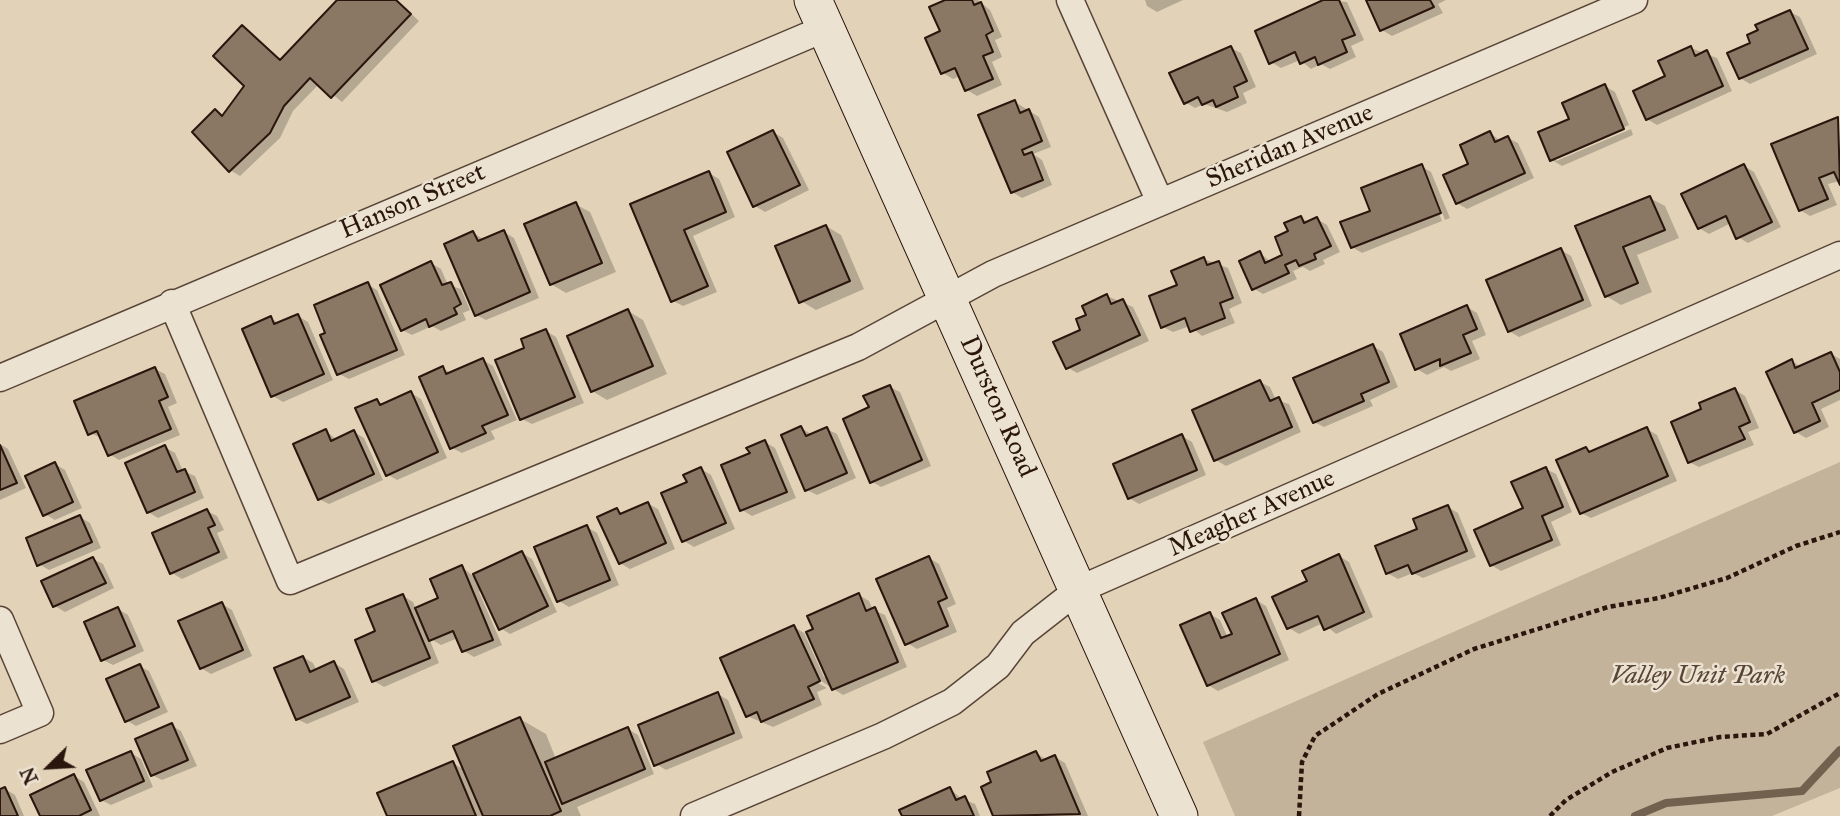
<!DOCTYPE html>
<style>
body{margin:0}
#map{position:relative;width:1840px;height:816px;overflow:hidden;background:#e2d3b8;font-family:"IM FELL Great Primer",serif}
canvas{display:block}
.north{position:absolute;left:14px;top:732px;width:70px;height:70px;-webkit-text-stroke:5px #ece2d1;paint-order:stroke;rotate:246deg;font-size:19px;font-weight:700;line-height:28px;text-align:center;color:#2a160c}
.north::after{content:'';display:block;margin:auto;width:24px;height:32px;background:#2a160c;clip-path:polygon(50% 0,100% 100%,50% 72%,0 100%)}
</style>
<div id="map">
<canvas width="1840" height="816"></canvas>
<div class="north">N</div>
</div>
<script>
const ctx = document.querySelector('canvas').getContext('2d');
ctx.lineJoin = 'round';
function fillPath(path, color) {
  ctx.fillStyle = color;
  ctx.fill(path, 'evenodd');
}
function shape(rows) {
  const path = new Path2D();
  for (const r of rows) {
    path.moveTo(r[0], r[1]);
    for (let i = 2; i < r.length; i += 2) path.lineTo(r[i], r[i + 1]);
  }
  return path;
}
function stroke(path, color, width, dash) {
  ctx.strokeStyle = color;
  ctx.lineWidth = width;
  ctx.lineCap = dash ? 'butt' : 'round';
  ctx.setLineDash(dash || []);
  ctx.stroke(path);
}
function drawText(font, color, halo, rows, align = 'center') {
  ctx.font = font + ' "IM FELL Great Primer",serif';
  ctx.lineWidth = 5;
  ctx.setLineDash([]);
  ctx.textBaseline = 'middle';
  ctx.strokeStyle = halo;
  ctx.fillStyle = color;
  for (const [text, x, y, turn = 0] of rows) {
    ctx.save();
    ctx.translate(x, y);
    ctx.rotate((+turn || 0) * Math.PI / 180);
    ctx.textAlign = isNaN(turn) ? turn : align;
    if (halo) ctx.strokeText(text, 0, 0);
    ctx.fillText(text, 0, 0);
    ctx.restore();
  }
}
fillPath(shape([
 [1840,462,1840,788,1772,816,1235,816,1203,742]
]), '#c3b39b');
fillPath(shape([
 [339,0,397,0,419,21,342,102,319,84,293,111,280,138,240,176,230,170,216,111,224,116,246,86,243,27,282,60],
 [949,0,978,0,990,10,1002,37,995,40,1002,57,992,62,1002,85,977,96,967,90,960,76,953,79,943,73,942,32],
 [1145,0,1183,0,1157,12,1147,6],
 [1328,0,1347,2,1364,40,1351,46,1356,57,1330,69,1321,64,1311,69,1300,60,1281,68,1271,62],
 [1368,0,1446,0,1438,4,1443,13,1392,36,1382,30],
 [1790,12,1800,17,1817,54,1750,84,1740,78,1753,44],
 [1231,48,1241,53,1256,87,1243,93,1247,103,1227,112,1204,104,1195,108,1185,102],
 [1691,48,1717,58,1732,91,1657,125,1647,119],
 [1605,86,1615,92,1629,125,1556,157,1556,161,1631,129,1633,135,1562,166,1552,160,1571,120],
 [1015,102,1039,117,1051,147,1033,154,1042,160,1052,185,1022,198,1012,192],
 [1838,119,1840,181,1828,184,1837,205,1810,216,1800,210],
 [773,132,783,138,809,190,765,212,755,206],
 [1490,133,1501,141,1508,138,1518,143,1534,178,1467,209,1457,203,1471,165],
 [1421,166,1431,172,1450,218,1445,220,1426,172,1423,172,1442,221,1362,253,1352,247,1372,212],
 [1744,166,1754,172,1781,227,1748,243,1738,237,1731,223,1709,234,1699,228],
 [709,173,719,179,735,217,693,236,717,292,683,306,673,301,632,205],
 [1650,198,1665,206,1679,238,1637,255,1652,292,1621,305,1606,296,1578,227],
 [575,204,590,212,616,272,566,293,551,284],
 [1301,218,1309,222,1317,219,1327,225,1340,252,1323,260,1325,264,1310,271,1303,267,1293,271,1297,279,1263,294,1253,288,1260,253,1271,262,1285,256,1290,232],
 [826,226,841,235,864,289,816,310,801,301],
 [504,232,514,238,539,298,486,320,476,315,473,233,483,239],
 [1561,250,1571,256,1592,306,1519,337,1509,331],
 [1204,259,1228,268,1242,303,1229,309,1235,323,1202,336,1190,326,1173,332,1163,327,1179,286],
 [431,263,441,269,448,285,461,289,470,310,463,313,466,320,441,331,432,326,412,335,402,330],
 [367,284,377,290,405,355,349,379,339,374,328,333],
 [1107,296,1133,307,1149,341,1077,373,1067,367,1088,316],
 [1467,307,1477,313,1486,335,1472,341,1480,359,1451,371,1444,367,1427,375,1417,369],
 [628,311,643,320,667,374,607,400,592,391],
 [298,316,308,322,333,380,283,402,273,396,271,318,280,324],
 [546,331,556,337,584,403,532,424,522,419,527,349],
 [1373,346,1383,352,1398,387,1370,400,1373,406,1324,427,1314,422],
 [1831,354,1840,359,1840,400,1821,409,1829,427,1806,438,1796,432,1792,361,1801,367],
 [483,360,493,366,517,420,491,431,495,439,462,453,452,448,443,368,452,374],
 [155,369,165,374,177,403,168,407,180,435,119,460,109,454,102,438,90,433],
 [1260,382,1270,387,1276,400,1289,404,1301,432,1226,466,1216,460],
 [890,387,900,392,931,466,881,487,871,481,871,408],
 [1735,390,1745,396,1759,428,1748,432,1754,445,1699,467,1689,462,1703,410],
 [411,393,421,399,447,458,397,480,387,474,377,401,385,405],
 [801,428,811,434,827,429,837,434,856,478,817,495,807,490],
 [1647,429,1657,435,1677,481,1591,518,1581,513,1586,449,1592,452],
 [326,431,337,440,354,432,364,438,383,480,329,504,319,499],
 [1182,436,1192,442,1206,475,1139,504,1129,498],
 [765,442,775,448,796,498,752,516,742,510,752,454],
 [0,444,8,449,26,488,0,500],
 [165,447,175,453,183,471,195,476,204,498,158,518,148,512],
 [55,464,65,470,82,508,55,520,45,514],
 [701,469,711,475,735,529,694,547,684,541,689,483],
 [1546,469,1556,474,1572,512,1551,522,1561,545,1501,571,1491,565],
 [647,503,658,509,675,549,630,569,620,563,617,510,624,514],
 [1448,507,1458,513,1476,557,1423,578,1413,573,1398,579,1387,573,1419,530],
 [207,511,217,516,224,530,217,533,228,558,182,579,172,573],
 [80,517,90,523,101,548,49,570,39,564],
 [587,527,597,533,619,585,569,607,559,601],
 [522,553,532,559,557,612,510,634,500,628,482,590,479,592,502,645,474,657,464,651,458,638,441,645,429,638,439,663,384,687,374,681,377,632,403,596,413,602,416,609,440,599,462,567,473,576],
 [1339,556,1349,562,1373,617,1336,634,1323,623,1299,634,1289,628,1309,582],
 [929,558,939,564,956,604,947,608,957,632,917,649,907,643],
 [93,559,103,564,114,588,65,612,55,606],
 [859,595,869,601,873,610,885,615,907,667,843,695,813,676,811,679,827,688,817,692,822,705,773,727,747,716,794,627,804,633,824,677,827,675],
 [1256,600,1266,606,1289,660,1218,691,1208,685,1210,614,1220,620,1228,638,1234,635],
 [222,604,232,610,252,656,211,674,201,668],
 [118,609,128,615,144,651,113,665,103,660],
 [303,657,313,663,317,671,334,663,344,669,359,702,307,724,297,719],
 [139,666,149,671,168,712,136,726,126,720],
 [718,694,728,700,743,738,666,770,656,764],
 [520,719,546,734,556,759,628,729,638,735,654,774,577,807,581,816,389,816,453,763,466,771],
 [171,725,181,731,197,766,162,780,152,775],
 [131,753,141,759,153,787,111,805,101,800],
 [1036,753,1047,760,1055,757,1065,763,1088,816,995,816,983,788],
 [74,776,84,782,100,816,42,816],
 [5,789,15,795,24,816,0,816,0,791],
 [950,789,962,799,975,804,980,816,904,816]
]), '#0003');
stroke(shape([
 [1635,816,1666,803,1802,791,1840,750]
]), '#736150', 8);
const building = shape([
 [337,0,396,0,411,14,331,98,310,78,284,106,270,133,229,172,192,132,215,109,222,116,244,86,213,56,242,25,280,60,337,0],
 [945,0,972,0,974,5,981,2,993,31,986,35,993,52,983,56,993,79,965,91,955,68,941,74,925,38,940,31,929,7,945,0],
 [1323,0,1339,0,1355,35,1342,40,1347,52,1318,65,1315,57,1300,64,1295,52,1269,64,1255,31,1323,0],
 [1366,0,1430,0,1434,7,1380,31,1366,0],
 [1790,10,1808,49,1739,79,1727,53,1750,43,1747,35,1758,30,1755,25,1790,10],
 [1231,46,1247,81,1234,87,1238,97,1216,107,1213,100,1202,105,1198,97,1184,104,1169,73,1231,46],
 [1691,46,1695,56,1707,50,1723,86,1646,120,1633,91,1665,76,1658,61,1691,46],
 [1605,84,1624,129,1550,161,1538,132,1569,119,1562,103,1605,84],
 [1015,100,1020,113,1029,109,1042,141,1022,150,1024,155,1032,152,1043,180,1011,193,978,115,1015,100],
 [1838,117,1840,185,1834,172,1819,178,1828,199,1799,211,1771,144,1838,117],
 [773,130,800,185,753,207,727,152,773,130],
 [1490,131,1495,142,1508,136,1525,173,1456,204,1443,175,1468,164,1460,145,1490,131],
 [1422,164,1441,213,1351,248,1340,222,1370,211,1361,188,1422,164],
 [1744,164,1772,222,1736,239,1726,216,1698,229,1681,194,1744,164],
 [709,171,726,212,684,230,708,286,671,302,630,204,709,171],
 [1650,196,1665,230,1623,247,1638,283,1605,297,1575,226,1650,196],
 [576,202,602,263,550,285,524,224,576,202],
 [1301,216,1304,223,1317,217,1331,246,1314,254,1316,259,1299,266,1296,260,1285,265,1289,273,1252,290,1239,261,1260,251,1265,263,1282,255,1275,237,1288,231,1284,223,1301,216],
 [826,225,850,281,799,303,775,246,826,225],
 [504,230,530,292,475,316,444,244,473,231,478,241,504,230],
 [1561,248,1583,300,1508,332,1486,280,1561,248],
 [1204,257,1207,265,1219,261,1233,298,1220,303,1225,318,1190,332,1185,318,1161,328,1149,296,1177,285,1171,271,1204,257],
 [431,261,442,285,451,282,461,304,454,308,457,314,429,327,426,319,401,331,380,285,431,261],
 [368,282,397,350,337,375,320,335,325,333,314,305,368,282],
 [1107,294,1111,304,1123,299,1140,335,1066,369,1053,342,1080,330,1076,319,1086,315,1082,306,1107,294],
 [1467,305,1477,329,1463,335,1471,353,1440,366,1440,359,1415,370,1400,334,1467,305],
 [628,309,653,366,591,392,567,336,628,309],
 [298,314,324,374,271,397,242,329,271,316,274,324,298,314],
 [546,329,575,397,520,420,495,360,524,348,521,339,546,329],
 [1373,344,1389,382,1361,394,1364,401,1313,423,1293,378,1373,344],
 [1831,352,1840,372,1840,390,1812,403,1820,421,1794,433,1766,372,1792,359,1795,368,1831,352],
 [483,358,508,415,482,426,486,433,450,449,419,377,443,366,446,374,483,358],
 [155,367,168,397,159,401,171,429,108,456,97,431,88,435,74,401,155,367],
 [1260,380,1270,401,1279,397,1292,427,1214,461,1192,410,1260,380],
 [890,385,922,460,870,483,843,419,869,407,863,396,890,385],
 [1735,388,1750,422,1739,427,1745,439,1688,463,1671,422,1701,409,1699,403,1735,388],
 [411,391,438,452,386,476,355,408,377,399,380,405,411,391],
 [801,426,806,436,827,427,847,473,805,491,781,435,801,426],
 [1647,427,1668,476,1580,514,1556,460,1586,447,1589,452,1647,427],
 [326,429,331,441,354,430,374,474,318,500,293,444,326,429],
 [1182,434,1197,470,1128,499,1113,464,1182,434],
 [765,440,787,492,740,511,721,465,750,453,746,448,765,440],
 [0,445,17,483,0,490,0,445],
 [165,445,177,472,185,469,195,492,147,513,125,463,165,445],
 [55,462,73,502,43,516,25,476,55,462],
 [701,467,726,523,682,542,661,493,687,482,683,475,701,467],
 [1546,467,1563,507,1542,516,1552,540,1490,566,1474,530,1523,508,1511,482,1546,467],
 [648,502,666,543,619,564,597,517,617,508,620,514,648,502],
 [1448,505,1467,551,1412,574,1408,565,1386,574,1375,546,1417,529,1413,519,1448,505],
 [207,509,215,525,208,528,219,552,170,574,152,533,207,509],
 [80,515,92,542,37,566,26,538,80,515],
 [587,525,610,580,557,602,534,547,587,525],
 [522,551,548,606,499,630,473,574,522,551],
 [1339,554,1364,612,1324,630,1318,616,1287,629,1272,597,1307,581,1302,571,1339,554],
 [929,556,947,598,938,602,948,626,905,645,876,579,929,556],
 [93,557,106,583,53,607,41,581,93,557],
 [462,565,493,640,462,652,453,631,429,641,415,608,438,598,430,579,462,565],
 [859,593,866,611,875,607,898,662,832,690,806,632,813,629,807,616,859,593],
 [403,594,430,658,372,682,355,640,375,631,366,609,403,594],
 [1256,598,1280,654,1207,686,1180,625,1210,612,1221,638,1232,634,1222,613,1256,598],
 [222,602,243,650,200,669,178,621,222,602],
 [118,607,135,646,101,661,84,622,118,607],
 [794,625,820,681,808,687,814,699,761,722,757,712,746,717,720,658,794,625],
 [303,656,310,672,334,661,350,697,296,720,274,668,303,656],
 [140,664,159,707,125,722,106,679,140,664],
 [718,692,734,733,654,766,638,725,718,692],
 [520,717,561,811,550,816,483,816,453,746,520,717],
 [172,723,188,760,151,776,135,739,172,723],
 [628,727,645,769,562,804,545,762,628,727],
 [131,751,144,781,100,801,86,770,131,751],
 [1036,751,1041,761,1055,755,1080,814,993,816,981,787,991,782,987,772,1036,751],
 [453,761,476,816,387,816,377,793,453,761],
 [74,774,91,810,79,816,40,816,30,795,74,774],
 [5,787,18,816,0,816,0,789,5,787],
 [950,787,956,800,965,796,974,816,902,816,899,810,950,787]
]);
fillPath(building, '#8a7865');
stroke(building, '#2a160c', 2);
const minor = shape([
 [1070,0,1160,202],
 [172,303,290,581,858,347,993,274,1634,0],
 [0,378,826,28],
 [0,620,40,713,0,730],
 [694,816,883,736,952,702,998,666,1023,633,1078,590,1840,255]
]);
const secondary = shape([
 [813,0,1179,816]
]);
stroke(minor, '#584537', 29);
stroke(secondary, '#2a160c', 39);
stroke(shape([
 [1299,816,1302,762,1315,736,1378,694,1474,649,1608,607,1659,598,1727,578,1796,546,1840,532],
 [1550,816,1566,800,1612,772,1667,748,1720,737,1767,734,1840,693]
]), '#2a160c', 4.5, [5, 3.5]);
stroke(minor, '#ece2d1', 26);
stroke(secondary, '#ece2d1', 37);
drawText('26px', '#2a160c', '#ece2d1', [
 ["Sheridan Avenue",1290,147,-23],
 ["Hanson Street",413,202,-23],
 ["Durston Road",997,407,66],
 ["Meagher Avenue",1252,514,-24]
]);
drawText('italic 26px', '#584537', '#ece2d1', [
 ["Valley Unit Park",1698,677]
]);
</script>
